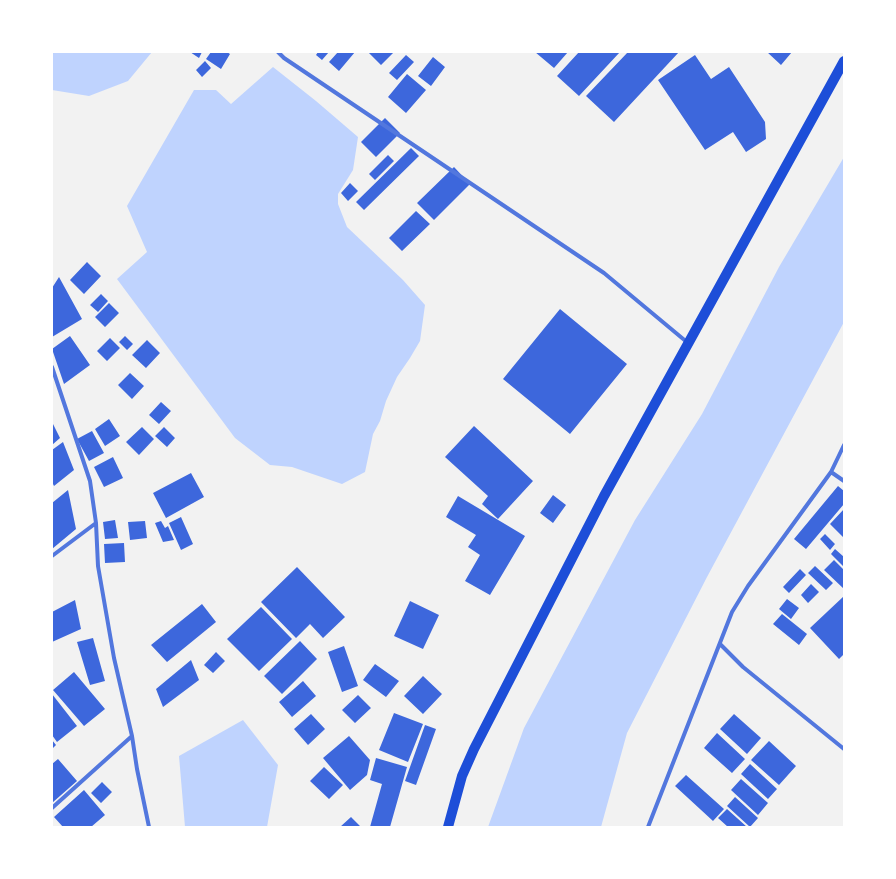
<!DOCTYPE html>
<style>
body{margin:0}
#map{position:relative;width:896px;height:879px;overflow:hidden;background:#f2f2f2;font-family:Raleway,sans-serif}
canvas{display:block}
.frame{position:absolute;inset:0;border:53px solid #fff;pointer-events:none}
</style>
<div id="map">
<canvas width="896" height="879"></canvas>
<div class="frame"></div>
</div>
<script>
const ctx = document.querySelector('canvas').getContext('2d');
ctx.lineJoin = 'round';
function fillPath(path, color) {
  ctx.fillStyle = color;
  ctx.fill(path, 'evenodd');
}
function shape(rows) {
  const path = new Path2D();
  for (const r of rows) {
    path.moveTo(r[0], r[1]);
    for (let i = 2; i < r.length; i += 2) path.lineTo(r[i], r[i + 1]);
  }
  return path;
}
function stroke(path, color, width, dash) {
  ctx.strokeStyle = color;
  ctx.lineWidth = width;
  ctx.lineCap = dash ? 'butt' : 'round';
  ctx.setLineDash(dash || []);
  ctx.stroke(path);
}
fillPath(shape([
 [52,52,152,52,128,81,89,96,52,90],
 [273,67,316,101,358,137,353,170,338,194,338,204,347,227,403,280,425,305,420,341,410,358,397,377,386,401,380,421,373,434,365,472,342,484,292,467,270,465,235,438,117,279,147,252,127,206,194,90,216,90,231,104],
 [844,157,844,322,707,577,627,733,601,827,488,827,524,728,635,520,702,414,779,267],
 [243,720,278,765,267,827,185,827,179,756]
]), '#bfd3fe');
fillPath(shape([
 [190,52,202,52,199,58],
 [211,52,227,52,230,54,221,69,206,59],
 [318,52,329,52,322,60,316,55],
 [338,52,355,52,339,71,329,62],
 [368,52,394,52,381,65],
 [535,52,568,52,554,68],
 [579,52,620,52,579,96,557,76],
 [628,52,679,52,614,122,586,96],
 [767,52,792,52,781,65],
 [406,55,414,62,397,80,389,73],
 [695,55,711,79,729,67,765,122,766,139,746,152,733,132,705,150,658,80],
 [433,57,445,67,431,86,418,76],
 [205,61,211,68,202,77,196,70],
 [407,74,426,90,406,113,388,97],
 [385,118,400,133,376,157,361,142],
 [411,148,419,156,364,210,356,202],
 [388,155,394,161,375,180,369,174],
 [454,167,470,184,434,220,417,203],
 [350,183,358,191,348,201,341,193],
 [416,211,430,224,402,251,389,238],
 [87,262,101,276,84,294,70,280],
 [59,277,82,319,52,337,52,288],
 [101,294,108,301,98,312,90,305],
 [109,303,119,313,105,327,95,317],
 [560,309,627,364,570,434,503,379],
 [70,336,90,365,64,384,52,349],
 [125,336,133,344,127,350,119,342],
 [110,338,120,348,107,361,97,351],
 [147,340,160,353,146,368,132,355],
 [130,373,144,386,132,399,118,385],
 [161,402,171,411,159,424,149,415],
 [109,419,120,436,105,446,95,429],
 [52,422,60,438,52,445],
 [474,426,533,481,498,519,482,504,488,496,445,457],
 [142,427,154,439,139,455,126,442],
 [164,427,175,438,167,447,155,436],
 [92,431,104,453,89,461,77,439],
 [63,442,74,470,54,486,52,482,52,450],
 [113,457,123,478,104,487,94,467],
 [191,473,204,497,166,518,153,493],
 [838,486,844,491,844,504,806,549,794,539],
 [68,490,76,529,52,549,52,503],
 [553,495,566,505,553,523,540,513],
 [458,496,525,536,490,595,465,581,480,555,468,547,476,535,446,517],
 [844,509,844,538,830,524],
 [181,517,193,544,181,550,169,523],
 [115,520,118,538,105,539,103,522],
 [145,521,147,538,130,540,128,522],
 [161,521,165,528,168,526,174,540,163,542,155,523],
 [825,534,835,544,830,550,820,539],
 [124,543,125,562,105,563,104,544],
 [835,549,844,557,844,567,831,554],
 [834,560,844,570,844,589,824,570],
 [815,566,833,583,826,590,808,573],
 [297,567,345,617,323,638,310,624,296,638,261,602],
 [800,569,806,575,789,593,783,587],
 [811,584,819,592,808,603,801,595],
 [844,596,844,654,839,659,810,628],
 [787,599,799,608,791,619,779,609],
 [75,600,81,629,52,642,52,612],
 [410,601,439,615,423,649,394,636],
 [202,604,216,622,167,662,151,645],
 [261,607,292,639,259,671,227,639],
 [782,614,807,634,799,645,773,624],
 [93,638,105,681,90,685,77,642],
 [300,641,317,659,282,694,264,676],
 [344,646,358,686,342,692,328,652],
 [216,652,225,661,213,673,204,665],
 [191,660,199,680,163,707,156,689],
 [375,664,399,681,386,697,363,680],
 [74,672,105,709,84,726,53,690],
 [423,676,442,694,423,714,404,696],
 [303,681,316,696,292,717,279,702],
 [52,694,77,726,57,742,52,735],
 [358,695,371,708,355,723,342,710],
 [394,713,423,724,408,762,379,750],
 [311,714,325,729,308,745,294,729],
 [734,714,761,738,747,754,720,729],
 [425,725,436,729,416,785,405,781],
 [717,733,745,759,732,773,704,748],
 [349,736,370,760,367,775,350,790,323,758],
 [52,740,56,745,52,749],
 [769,741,796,766,779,785,751,760],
 [376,758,407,767,390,827,370,827,382,784,370,780],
 [58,759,77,781,52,803,52,764],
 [750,764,777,789,768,799,741,774],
 [324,767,343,785,329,799,310,781],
 [686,775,724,809,713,821,675,786],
 [741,779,768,803,758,815,731,790],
 [102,782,112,792,101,803,91,793],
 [84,790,105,815,91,827,63,827,54,817],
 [735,797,758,818,750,827,727,806],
 [727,809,747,827,728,827,718,818],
 [351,817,361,827,340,827]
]), '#3d67dc');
stroke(shape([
 [278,52,284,58,604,273,688,343],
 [52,367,90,481,96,523,98,566,114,658,132,736,137,769,149,827],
 [831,472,844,481],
 [52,556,96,523],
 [720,644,743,667,844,749],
 [52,808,132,736],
 [648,827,732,612,748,586,831,472,844,445]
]), '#5277de', 4);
stroke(shape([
 [448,827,462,776,474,749,604,496,844,61]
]), '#1d4ed8', 10);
</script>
